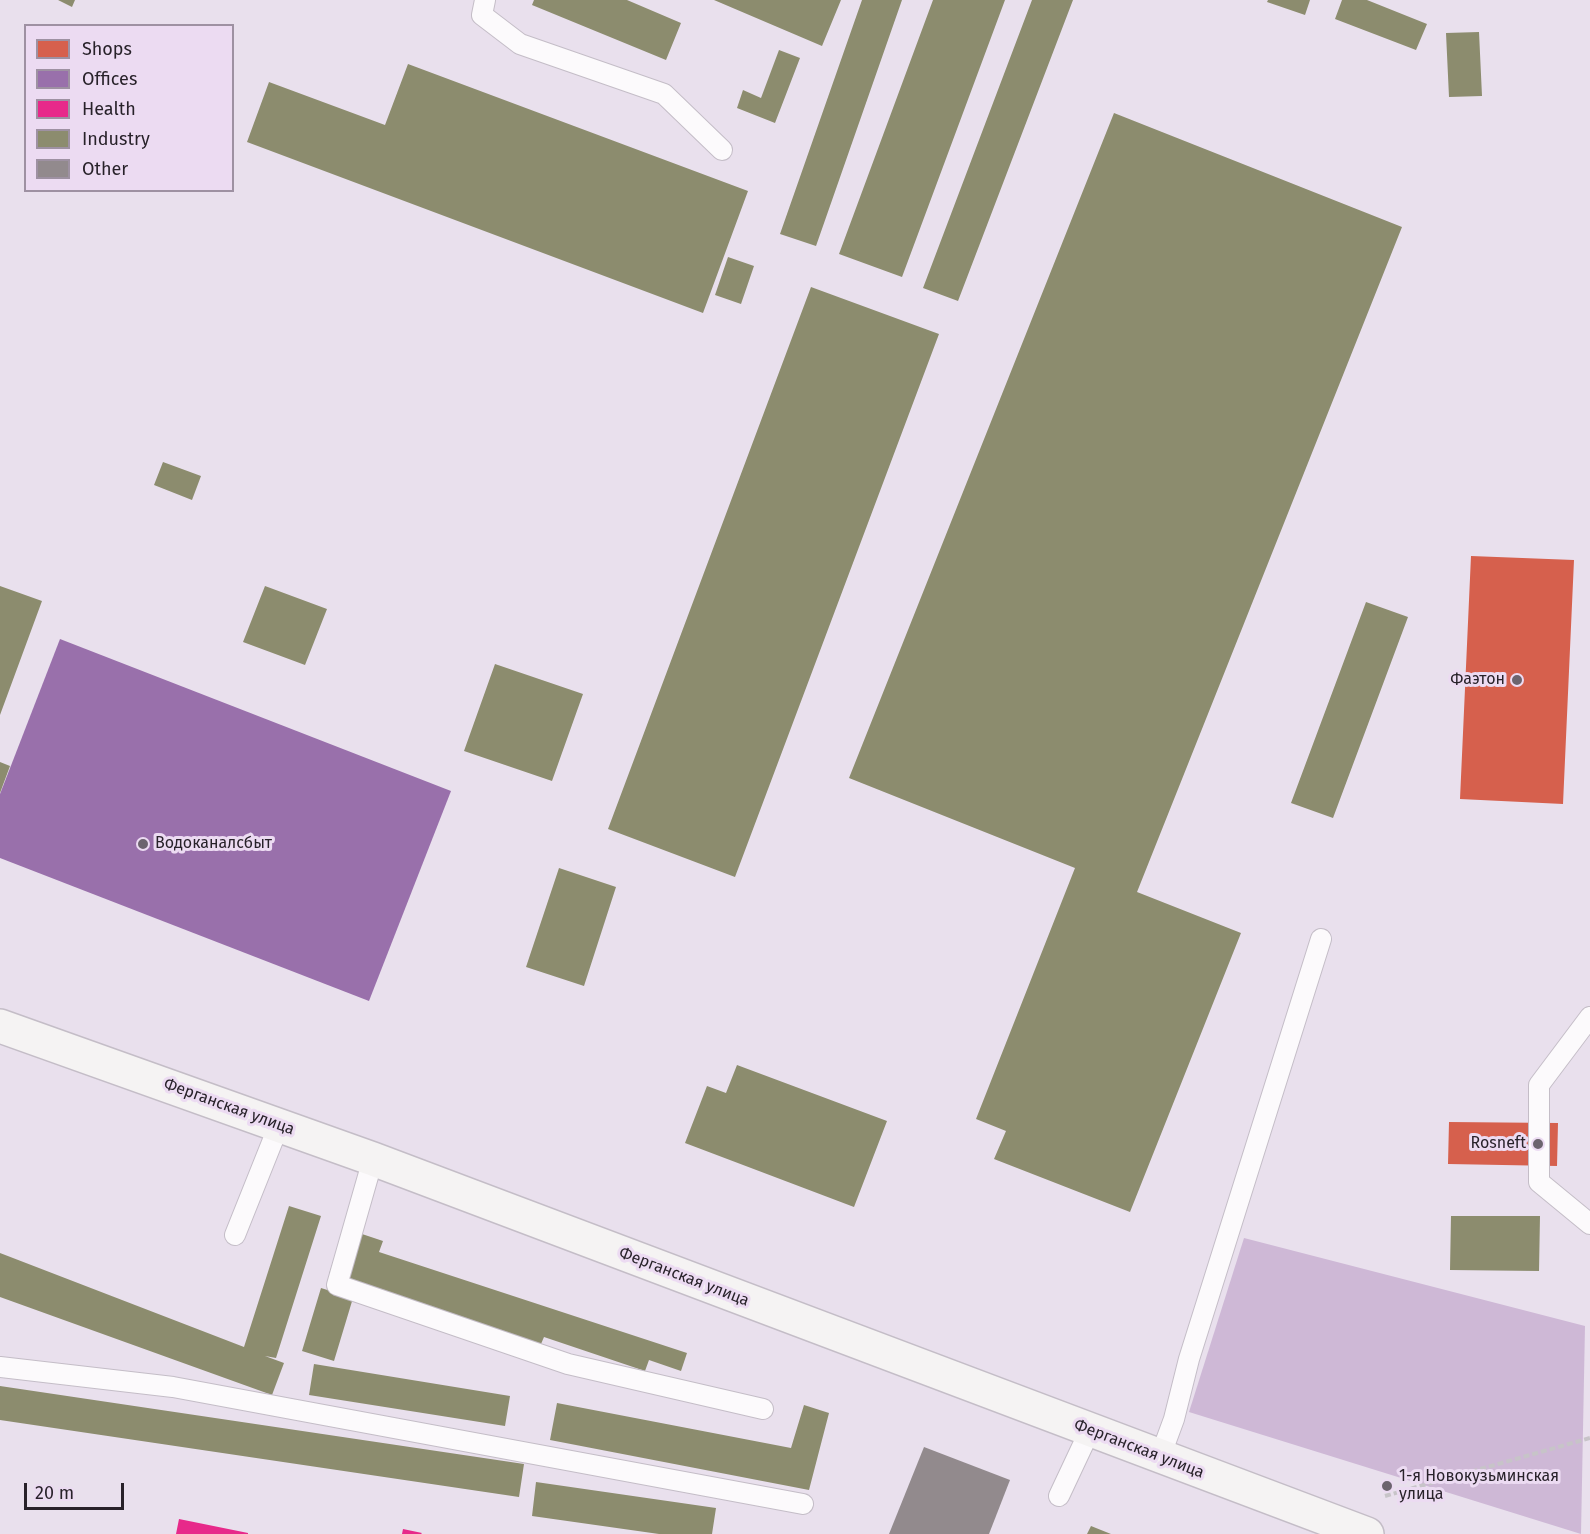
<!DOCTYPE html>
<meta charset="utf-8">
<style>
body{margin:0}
#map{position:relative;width:1590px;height:1534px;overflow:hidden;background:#e9e0ed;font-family:"Fira Sans",sans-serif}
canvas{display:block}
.legend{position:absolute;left:24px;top:24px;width:210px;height:168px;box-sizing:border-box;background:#ecdbf2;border:2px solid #9e91a2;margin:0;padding:8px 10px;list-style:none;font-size:18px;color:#28222a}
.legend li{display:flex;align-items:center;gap:12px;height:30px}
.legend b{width:30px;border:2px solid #9e91a2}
.scale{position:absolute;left:24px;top:1483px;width:100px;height:27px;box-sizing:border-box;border:3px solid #28222a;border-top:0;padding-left:8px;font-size:18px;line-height:21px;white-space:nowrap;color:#28222a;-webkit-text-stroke:4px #ecdbf2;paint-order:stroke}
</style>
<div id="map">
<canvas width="1590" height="1534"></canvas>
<ul class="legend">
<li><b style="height:16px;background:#d6604d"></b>Shops</li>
<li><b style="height:16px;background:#9970ab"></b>Offices</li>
<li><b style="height:16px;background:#e7298a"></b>Health</li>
<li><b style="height:16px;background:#8c8c6e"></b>Industry</li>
<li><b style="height:16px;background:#928a8d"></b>Other</li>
</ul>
<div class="scale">20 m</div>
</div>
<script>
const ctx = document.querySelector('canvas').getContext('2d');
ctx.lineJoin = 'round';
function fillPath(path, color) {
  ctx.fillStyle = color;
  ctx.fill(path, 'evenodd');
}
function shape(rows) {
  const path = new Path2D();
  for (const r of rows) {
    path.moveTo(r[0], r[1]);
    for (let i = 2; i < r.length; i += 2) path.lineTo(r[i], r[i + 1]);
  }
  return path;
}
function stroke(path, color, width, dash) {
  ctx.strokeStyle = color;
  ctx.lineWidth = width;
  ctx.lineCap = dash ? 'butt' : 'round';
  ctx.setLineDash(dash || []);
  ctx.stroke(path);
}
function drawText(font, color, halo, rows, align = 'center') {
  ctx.font = font + ' "Fira Sans",sans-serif';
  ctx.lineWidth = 6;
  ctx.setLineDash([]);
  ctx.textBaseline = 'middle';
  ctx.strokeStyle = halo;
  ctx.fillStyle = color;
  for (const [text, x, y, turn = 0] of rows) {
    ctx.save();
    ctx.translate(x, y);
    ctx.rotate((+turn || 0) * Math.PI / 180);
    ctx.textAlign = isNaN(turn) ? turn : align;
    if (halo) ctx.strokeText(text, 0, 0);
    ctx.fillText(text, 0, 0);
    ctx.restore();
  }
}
fillPath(shape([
 [1244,1238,1585,1326,1581,1534,1189,1412]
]), '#ceb8d6');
fillPath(shape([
 [1471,556,1574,560,1563,804,1460,799],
 [1449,1122,1558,1123,1557,1166,1448,1164]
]), '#d6604d');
fillPath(shape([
 [60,639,451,791,369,1001,0,858,0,794]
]), '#9970ab');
fillPath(shape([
 [179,1519,248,1533,248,1534,176,1534],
 [403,1529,422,1533,421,1534,402,1534]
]), '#e7298a');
fillPath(shape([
 [58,0,75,0,72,7],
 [534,0,627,0,681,23,666,60,532,5],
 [714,0,841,0,822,46],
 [862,0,902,0,816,246,780,234],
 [933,0,1005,0,902,277,839,254],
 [1032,0,1073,0,958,301,923,288],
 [1268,0,1310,0,1305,15,1267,2],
 [1342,0,1367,0,1427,24,1416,50,1335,19],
 [1479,32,1482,96,1449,97,1446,33],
 [779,50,800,58,775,123,737,108,743,90,761,98],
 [408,64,748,191,703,313,247,142,269,82,385,125],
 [1114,113,1402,227,1137,892,1241,933,1130,1212,994,1159,1006,1131,976,1119,1075,868,849,778],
 [728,257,754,266,741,304,715,295],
 [811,287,939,334,735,877,608,829],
 [163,462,201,476,192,500,154,485],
 [0,586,42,601,0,715],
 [265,586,327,609,305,665,243,642],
 [1366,602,1408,617,1333,818,1291,803],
 [495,664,583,694,552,781,464,751],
 [0,762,10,766,0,793],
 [559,868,616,887,584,986,526,967],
 [737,1065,887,1121,854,1207,685,1143,707,1086,726,1093],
 [289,1206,321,1216,276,1358,265,1356,284,1363,272,1395,0,1297,0,1253,244,1347],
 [1451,1216,1540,1216,1539,1271,1450,1270],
 [347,1229,383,1241,379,1252,687,1353,681,1371,649,1360,645,1371,544,1337,541,1344,329,1274,339,1244],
 [321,1288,353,1298,334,1361,302,1351],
 [314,1364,510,1396,505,1426,309,1395],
 [0,1386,524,1464,519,1497,0,1420],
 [557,1403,791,1448,804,1405,829,1413,809,1490,550,1440],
 [536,1482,716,1508,712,1534,659,1534,532,1516],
 [1091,1526,1111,1534,1087,1534]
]), '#8c8c6e');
fillPath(shape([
 [924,1447,1010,1480,989,1534,889,1534]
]), '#928a8d');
const lane = shape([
 [485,0,482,15,520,44,664,94,722,150],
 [1590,1017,1539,1085,1539,1182,1590,1224],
 [373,1159,337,1285,568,1364,763,1409],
 [235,1235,279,1125],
 [0,1367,173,1387,803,1504],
 [1160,1457,1174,1419,1189,1359,1321,939],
 [1059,1496,1090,1430]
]);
const secondary = shape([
 [0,1026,373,1159,1367,1534]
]);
stroke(lane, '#c4bdc7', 22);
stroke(secondary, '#c4bdc7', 36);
stroke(shape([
 [1385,1496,1590,1438]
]), '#c7c4c8', 4, [6, 3]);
stroke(lane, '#fcfafc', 20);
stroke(secondary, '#f5f3f3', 33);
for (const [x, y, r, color] of [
 [1517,680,6,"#6c646e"],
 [143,844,6,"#6c646e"],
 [1538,1144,6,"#6c646e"],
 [1387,1486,6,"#6c646e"]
]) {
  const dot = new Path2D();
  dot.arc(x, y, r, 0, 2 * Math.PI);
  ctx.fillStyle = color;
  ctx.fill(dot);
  stroke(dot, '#ecdbf2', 2);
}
drawText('16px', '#28222a', '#ecdbf2', [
 ["Фаэтон",1505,680],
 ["Водоканалсбыт",155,844,"left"],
 ["Rosneft",1526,1144],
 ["1-я Новокузьминская",1399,1477,"left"],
 ["улица",1399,1495,"left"]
], 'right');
drawText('16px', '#28222a', '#ecdbf2', [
 ["Ферганская улица",229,1107,20],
 ["Ферганская улица",684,1277,21],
 ["Ферганская улица",1139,1449,21]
]);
</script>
